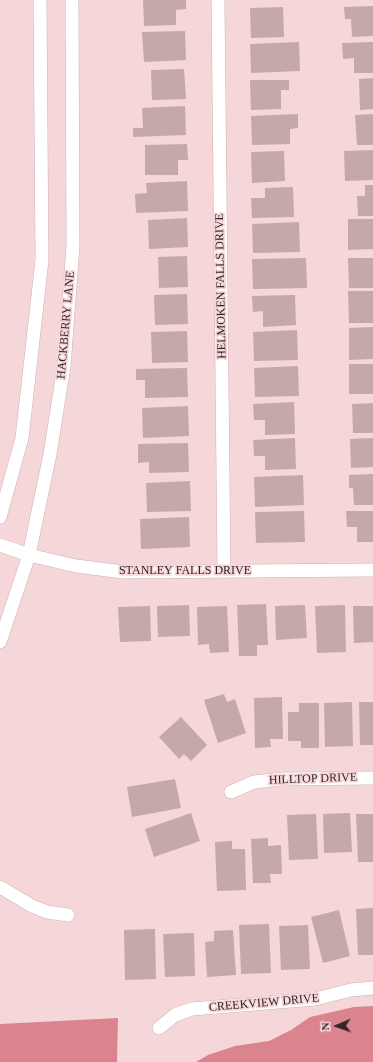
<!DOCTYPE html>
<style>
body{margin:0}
#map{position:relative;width:373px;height:1062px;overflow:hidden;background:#f6d7d9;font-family:Georgia,serif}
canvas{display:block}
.north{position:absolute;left:317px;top:1006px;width:40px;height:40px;-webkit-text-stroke:3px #f6d7d9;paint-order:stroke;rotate:268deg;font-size:11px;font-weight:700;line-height:16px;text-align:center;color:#312526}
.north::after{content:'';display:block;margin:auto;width:14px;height:18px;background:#312526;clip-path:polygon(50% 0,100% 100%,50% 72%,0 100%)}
</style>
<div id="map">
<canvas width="373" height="1062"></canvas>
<div class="north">N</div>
</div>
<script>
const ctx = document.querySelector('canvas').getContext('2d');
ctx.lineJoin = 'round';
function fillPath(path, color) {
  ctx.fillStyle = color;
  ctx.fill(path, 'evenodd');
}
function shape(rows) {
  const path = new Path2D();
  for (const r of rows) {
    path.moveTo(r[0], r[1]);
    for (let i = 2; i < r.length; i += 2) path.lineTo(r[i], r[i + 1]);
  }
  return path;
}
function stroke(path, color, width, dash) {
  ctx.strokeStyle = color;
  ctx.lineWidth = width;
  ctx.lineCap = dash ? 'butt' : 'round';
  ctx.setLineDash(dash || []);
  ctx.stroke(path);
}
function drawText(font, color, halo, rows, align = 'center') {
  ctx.font = font + ' Georgia,serif';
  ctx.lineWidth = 3.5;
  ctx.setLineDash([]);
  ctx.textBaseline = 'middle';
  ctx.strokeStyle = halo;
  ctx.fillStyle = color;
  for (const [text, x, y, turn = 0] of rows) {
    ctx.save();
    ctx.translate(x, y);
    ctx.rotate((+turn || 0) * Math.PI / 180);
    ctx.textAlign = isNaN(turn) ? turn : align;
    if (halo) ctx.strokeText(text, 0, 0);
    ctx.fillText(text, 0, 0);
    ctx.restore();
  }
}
fillPath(shape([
 [373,1006,373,1062,196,1062,208,1055,235,1046,269,1041,291,1030,310,1017,354,1007],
 [118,1018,117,1062,0,1062,0,1024]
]), '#db848e');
fillPath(shape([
 [143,0,186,0,186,9,176,10,176,25,144,26],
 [373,6,373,36,352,37,351,19,345,19,344,7],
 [283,7,284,37,251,38,250,8],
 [185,31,186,60,144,62,142,32],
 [299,42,300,71,251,73,250,44],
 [373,42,373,73,354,73,354,58,343,59,342,43],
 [184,69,186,99,152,100,151,70],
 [373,78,373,109,360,110,359,79],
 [250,80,289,80,289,90,281,90,281,109,251,110],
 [185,106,186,135,133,137,133,128,143,128,142,108],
 [298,114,298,128,290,129,290,144,252,145,251,116],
 [373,114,373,145,357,145,355,115],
 [187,144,188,160,178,160,178,175,145,175,145,145],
 [373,150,373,180,345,181,344,151],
 [284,151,285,181,252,183,251,152],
 [187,181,188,211,136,213,135,194,147,193,146,183],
 [365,185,373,185,373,216,358,216,357,196,365,196],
 [293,187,294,217,252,218,251,198,265,198,265,188],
 [187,218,188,247,149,249,148,220],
 [348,219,373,219,373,249,348,250],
 [299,222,300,252,253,253,252,224],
 [187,256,188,287,159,288,158,257],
 [306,258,307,288,253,289,252,259],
 [348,258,373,258,373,288,349,288],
 [348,291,373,291,373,323,349,323],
 [187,294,188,324,155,325,154,295],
 [295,295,296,325,263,327,263,311,253,312,252,296],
 [373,327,373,359,349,360,349,328],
 [297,330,298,360,254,361,253,332],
 [187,331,188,362,152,363,151,332],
 [349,364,373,364,373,394,349,394],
 [298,366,299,396,255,397,254,368],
 [187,368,188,397,145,398,145,380,136,380,136,369],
 [294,402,295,434,265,435,265,420,254,420,253,404],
 [373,403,373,433,353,433,352,404],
 [188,406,189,436,143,438,142,408],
 [295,438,296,469,265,470,265,456,254,456,253,440],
 [373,438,373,467,351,468,350,439],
 [188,443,189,472,149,473,149,462,138,463,138,444],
 [373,474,373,505,354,505,353,488,349,488,349,475],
 [303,475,304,505,255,507,254,477],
 [190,481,191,511,147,512,146,483],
 [304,511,305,542,256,543,255,512],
 [346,511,373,511,373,542,357,542,357,527,347,527],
 [189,517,190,547,141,549,140,519],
 [266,604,268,645,257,645,257,656,239,656,237,605],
 [189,605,190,636,158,637,157,606],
 [305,605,307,638,276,640,275,606],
 [345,605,346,652,317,653,315,606],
 [150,606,151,641,120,642,118,607],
 [227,606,229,652,210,653,209,644,198,645,197,607],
 [353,606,373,606,373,642,354,643],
 [224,694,227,702,235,699,246,733,218,743,204,700],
 [282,697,283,739,270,739,271,747,255,748,254,698],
 [352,702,353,746,325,747,324,703],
 [359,702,373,702,373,745,360,745],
 [299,703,319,703,319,748,301,748,301,741,288,741,288,712,299,712],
 [181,717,207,745,191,761,184,754,179,759,159,737],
 [175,779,181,808,132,817,127,787],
 [191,813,200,841,154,857,145,829],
 [350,813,352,852,324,853,323,814],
 [316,814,318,859,289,860,287,815],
 [356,814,373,814,373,862,358,862],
 [268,838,268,846,281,845,282,874,270,874,271,883,253,883,251,839],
 [232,841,232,849,245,849,246,890,217,891,215,842],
 [373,908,373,955,358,955,356,909],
 [339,910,350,956,323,963,311,917],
 [269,924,271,973,241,974,239,925],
 [308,925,310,969,281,970,279,926],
 [155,929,156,979,125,980,124,930],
 [233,930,236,975,207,977,205,942,214,941,214,931],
 [194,933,195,976,165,977,163,934]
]), '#c5a8aa');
const minor = shape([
 [218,0,224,571],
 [0,517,22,438,42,260,40,0],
 [0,545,29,555,76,566,123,572,373,570],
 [0,642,29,555,50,454,64,366,73,246,72,0],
 [231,792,254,782,282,779,373,778],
 [0,887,32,906,47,912,68,915],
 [159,1028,175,1015,192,1009,315,999,351,990,373,988]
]);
stroke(minor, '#ceb0b2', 14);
stroke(minor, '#fff', 13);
drawText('12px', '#312526', '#f6d7d9', [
 ["HELMOKEN FALLS DRIVE",221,286,-91],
 ["HACKBERRY LANE",66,325,-85],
 ["STANLEY FALLS DRIVE",185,571],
 ["HILLTOP DRIVE",313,779,-2],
 ["CREEKVIEW DRIVE",264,1003,-5]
]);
</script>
